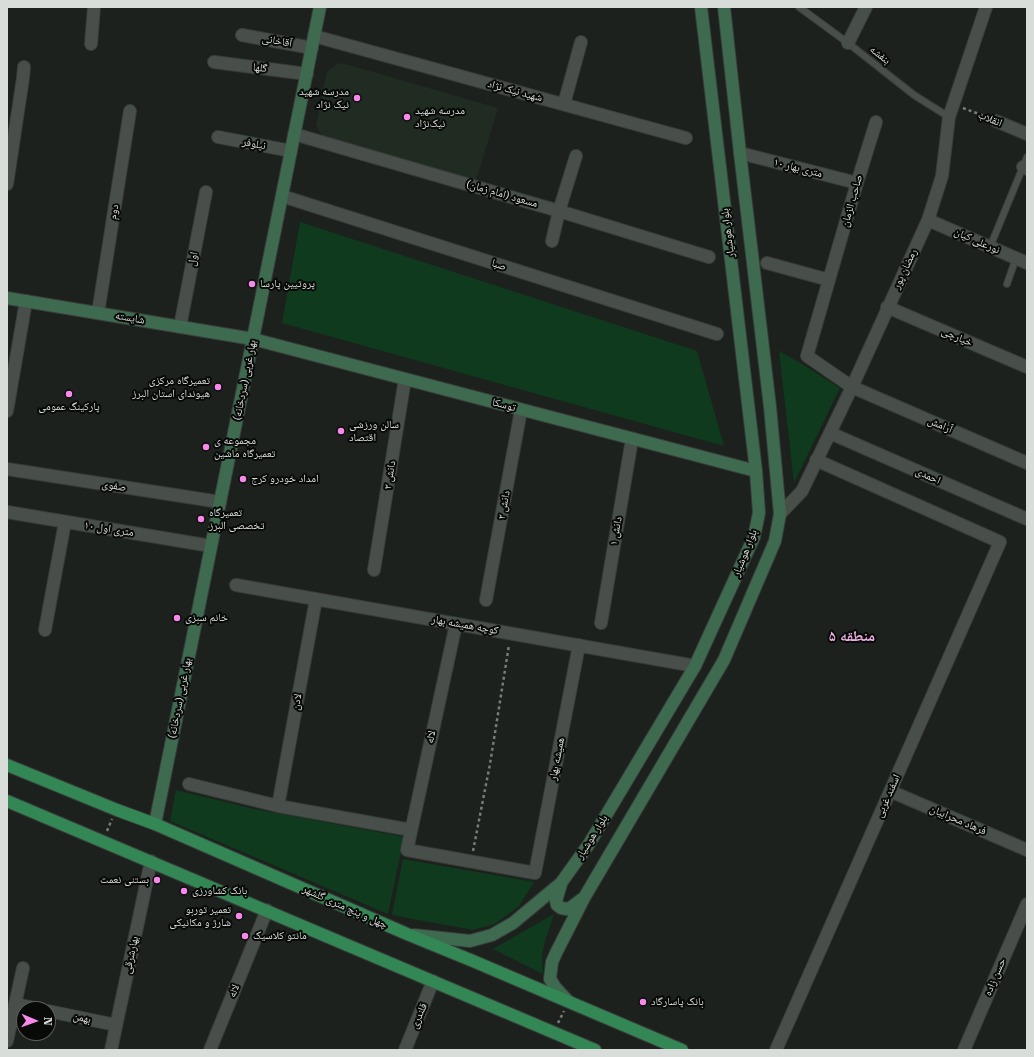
<!DOCTYPE html>
<meta charset="utf-8">
<style>
body{margin:0}
#map{position:relative;width:1034px;height:1057px;overflow:hidden;background:#1c211d;font-family:"Roboto Serif",serif}
canvas{display:block}
.frame{position:absolute;inset:0;border:8px solid #d9ddda;pointer-events:none}
.north{position:absolute;left:16px;top:1001px;width:40px;height:40px;box-sizing:border-box;background:#080a08;border:1px solid #5c5e5c;border-radius:50%;rotate:92deg;font-size:11px;font-weight:700;line-height:16px;text-align:center;color:#d9ddda}
.north::after{content:'';display:block;margin:auto;width:14px;height:18px;background:#f888ea;clip-path:polygon(50% 0,100% 100%,50% 72%,0 100%)}
</style>
<div id="map">
<canvas width="1034" height="1057"></canvas>
<div class="frame"></div>
<div class="north">N</div>
</div>
<script>
const ctx = document.querySelector('canvas').getContext('2d');
ctx.lineJoin = 'round';
function fillPath(path, color) {
  ctx.fillStyle = color;
  ctx.fill(path, 'evenodd');
}
function shape(rows) {
  const path = new Path2D();
  for (const r of rows) {
    path.moveTo(r[0], r[1]);
    for (let i = 2; i < r.length; i += 2) path.lineTo(r[i], r[i + 1]);
  }
  return path;
}
function stroke(path, color, width, dash) {
  ctx.strokeStyle = color;
  ctx.lineWidth = width;
  ctx.lineCap = dash ? 'butt' : 'round';
  ctx.setLineDash(dash || []);
  ctx.stroke(path);
}
function drawText(font, color, halo, rows, align = 'center') {
  ctx.font = font + ' "Roboto Serif","Noto Naskh Arabic",serif';
  ctx.lineWidth = 4;
  ctx.setLineDash([]);
  ctx.textBaseline = 'middle';
  ctx.strokeStyle = halo;
  ctx.fillStyle = color;
  for (const [text, x, y, turn = 0] of rows) {
    ctx.save();
    ctx.translate(x, y);
    ctx.rotate((+turn || 0) * Math.PI / 180);
    ctx.textAlign = isNaN(turn) ? turn : align;
    if (halo) ctx.strokeText(text, 0, 0);
    ctx.fillText(text, 0, 0);
    ctx.restore();
  }
}
fillPath(shape([
 [339,63,349,65,498,108,475,184,328,142,320,132,316,125,327,71]
]), '#202b22');
fillPath(shape([
 [300,222,697,351,724,446,282,323],
 [779,351,807,367,840,388,794,483],
 [176,790,254,809,404,837,388,914,170,821],
 [403,859,534,882,519,906,495,924,473,930,392,915],
 [554,914,545,941,542,956,543,974,493,949]
]), '#0f3a1e');
const lane = shape([
 [799,7,848,43,914,95,949,117],
 [990,247,1027,157],
 [1007,284,1016,258]
]);
const street = shape([
 [242,35,312,48],
 [314,36,686,138],
 [848,43,866,7],
 [91,44,94,7],
 [214,62,307,74],
 [564,104,581,42],
 [996,121,1027,134],
 [876,122,857,183,807,356,852,387,1027,463],
 [294,134,559,211,709,257],
 [218,137,291,151],
 [740,153,857,183],
 [1023,167,1027,169],
 [7,184,23,78,24,67],
 [282,196,717,334],
 [928,220,1027,263],
 [552,241,559,211,576,156],
 [767,263,829,280],
 [887,307,1027,367],
 [98,313,130,111],
 [180,327,206,192],
 [7,411,26,301],
 [830,433,1027,519],
 [7,469,220,502],
 [7,512,211,546],
 [780,514,802,491,852,387,928,220,942,176,949,117,986,7],
 [374,570,405,379],
 [236,585,695,666],
 [486,600,521,410],
 [601,623,632,439],
 [456,624,407,850,535,873,579,645],
 [45,630,65,522],
 [189,784,278,806,411,830],
 [890,791,1027,850],
 [278,806,316,599],
 [15,1004,40,1009],
 [48,1011,116,1025],
 [7,1041,23,968],
 [111,1050,151,861],
 [210,1050,267,910],
 [405,1050,433,981],
 [776,1050,1000,542,816,460],
 [964,1050,1027,904]
]);
const secondary = shape([
 [7,298,253,339,756,471],
 [155,824,320,7],
 [561,884,556,901,557,905,561,908,567,909,570,908,582,899],
 [414,935,470,941,492,935,513,923,561,883,589,844,695,666,754,537,759,513,756,471,701,7],
 [568,1001,555,987,550,979,552,962,556,953,584,898,724,660,775,541,780,514,770,407,740,153,724,7]
]);
const primary = shape([
 [7,765,117,810,155,824,407,934,473,961,682,1050],
 [7,801,595,1050]
]);
stroke(lane, '#393d3a', 8);
stroke(street, '#393d3a', 14);
stroke(secondary, '#393d3a', 14);
stroke(primary, '#393d3a', 14);
stroke(shape([
 [963,108,987,117],
 [107,831,112,819],
 [473,851,490,764,509,645],
 [558,1023,564,1011]
]), '#777c78', 2.5, [3, 3]);
stroke(lane, '#484f4a', 6);
stroke(street, '#484f4a', 12);
stroke(secondary, '#3e6b50', 12);
stroke(primary, '#338755', 12);
for (const [x, y, r, color] of [
 [357,98,4,"#f888ea"],
 [407,117,4,"#f888ea"],
 [252,284,4,"#f888ea"],
 [218,387,4,"#f888ea"],
 [69,394,4,"#f888ea"],
 [341,431,4,"#f888ea"],
 [206,447,4,"#f888ea"],
 [243,479,4,"#f888ea"],
 [201,519,4,"#f888ea"],
 [177,618,4,"#f888ea"],
 [157,880,4,"#f888ea"],
 [184,891,4,"#f888ea"],
 [239,916,4,"#f888ea"],
 [245,936,4,"#f888ea"],
 [643,1002,4,"#f888ea"]
]) {
  const dot = new Path2D();
  dot.arc(x, y, r, 0, 2 * Math.PI);
  ctx.fillStyle = color;
  ctx.fill(dot);
  stroke(dot, '#080a08', 1.5);
}
drawText('11px', '#d9ddda', '#080a08', [
 ["آقاخانی",277,41,10],
 ["بنفشه",880,55,38],
 ["گلها",260,68,7],
 ["شهید نیک نژاد",515,91,15],
 ["انقلاب",990,119,22],
 ["نیلوفر",254,144,11],
 ["۱۰ متری بهار",798,168,14],
 ["مسعود (امام زمان)",502,194,16],
 ["صاحب الزمان",852,201,-74],
 ["دوم",114,212,-81],
 ["بلوار هوشیار",728,233,-97],
 ["نورعلی کیان",977,241,24],
 ["اول",193,259,-79],
 ["صبا",499,265,18],
 ["رمضان پور",905,269,-65],
 ["شایسته",130,318,10],
 ["خیارچی",957,337,23],
 ["بهار غربی (سردخانه)",245,380,-79],
 ["توسکا",504,405,15],
 ["آرامش",940,425,23],
 ["دانش ۳",390,475,-81],
 ["احمدی",928,476,24],
 ["صفوی",114,486,9],
 ["دانش ۲",504,505,-80],
 ["۱۰ متری اول",109,529,9],
 ["دانش ۱",616,531,-80],
 ["بلوار هوشیار",745,553,-68],
 ["کوچه همیشه بهار",465,625,10],
 ["بهار غربی (سردخانه)",180,698,-79],
 ["لادن",297,702,-80],
 ["لاله",431,737,-78],
 ["همیشه بهار",557,759,-79],
 ["اسفند غربی",888,796,-66],
 ["فرهاد محرابیان",958,820,23],
 ["بلوار هوشیار",592,837,-58],
 ["چهل و پنج متری گلشهر",345,907,24],
 ["بهارشرقی",131,955,-78],
 ["حسن زاده",995,977,-67],
 ["لاله",234,991,-68],
 ["قلندری",419,1016,-67],
 ["بهمن",82,1018,12]
]);
drawText('11px', '#d9ddda', '#080a08', [
 ["مدرسه شهید",349,92,"right"],
 ["نیک نژاد",349,105,"right"],
 ["مدرسه شهید",415,111],
 ["نیک‌نژاد",415,124],
 ["پروتیین پارسا",260,284],
 ["تعمیرگاه مرکزی",210,381,"right"],
 ["هیوندای استان البرز",210,394,"right"],
 ["پارکینگ عمومی",69,407,"center"],
 ["سالن ورزشی",349,425],
 ["اقتصاد",349,438],
 ["مجموعه ی",214,441],
 ["تعمیرگاه ماشین",214,454],
 ["امداد خودرو کرج",251,479],
 ["تعمیرگاه",209,513],
 ["تخصصی البرز",209,526],
 ["خانم سبزی",185,618],
 ["بستنی نعمت",149,880,"right"],
 ["بانک کشاورزی",192,891],
 ["تعمیر توربو",231,910,"right"],
 ["شارژ ‌و مکانیکی",231,923,"right"],
 ["مانتو کلاسیک",253,936],
 ["بانک پاسارگاد",651,1002]
], 'left');
drawText('bold 15px', '#ebade2', '#080a08', [
 ["منطقه ۵",852,637]
]);
</script>
